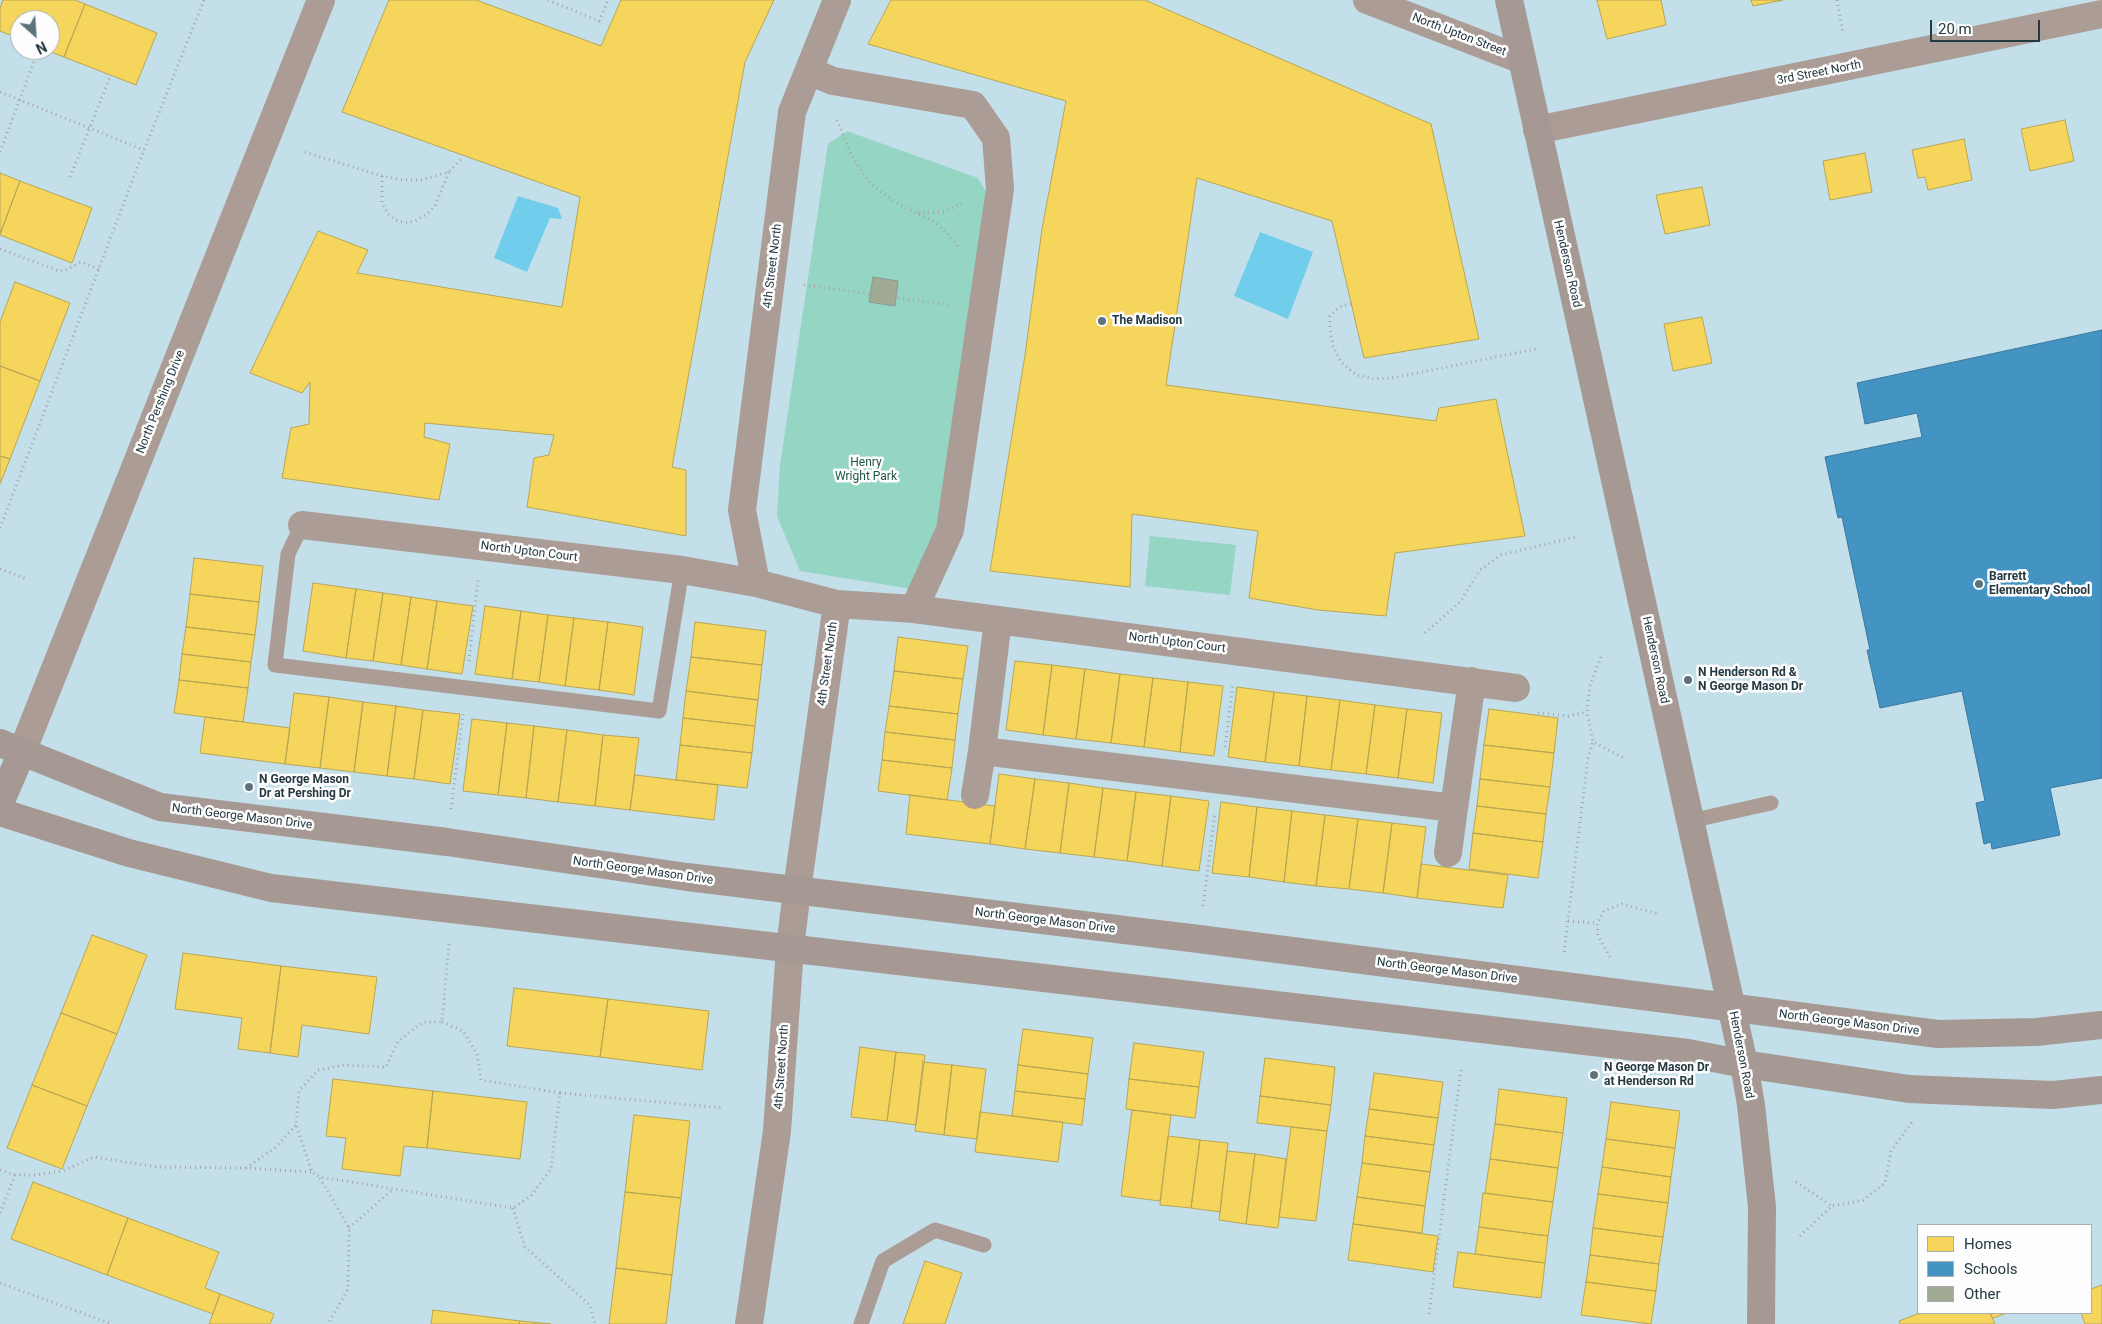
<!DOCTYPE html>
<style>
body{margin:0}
#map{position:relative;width:2102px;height:1324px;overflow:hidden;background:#c3dfea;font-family:Roboto,sans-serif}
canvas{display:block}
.legend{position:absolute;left:1917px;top:1224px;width:175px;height:90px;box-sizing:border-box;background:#fdfdfd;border:1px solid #a7afb2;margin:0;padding:6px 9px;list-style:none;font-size:15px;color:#253941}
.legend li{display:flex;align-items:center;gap:10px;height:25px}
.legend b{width:25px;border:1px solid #a7afb2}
.north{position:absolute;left:10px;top:10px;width:50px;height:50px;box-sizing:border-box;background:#fdfdfd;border:1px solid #a7afb2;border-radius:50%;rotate:154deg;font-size:14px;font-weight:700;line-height:20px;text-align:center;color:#253941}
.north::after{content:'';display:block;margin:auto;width:18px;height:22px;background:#5c737c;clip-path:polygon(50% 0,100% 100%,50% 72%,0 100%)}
.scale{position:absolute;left:1930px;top:20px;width:110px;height:22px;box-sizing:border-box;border:2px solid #253941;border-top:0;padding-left:6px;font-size:15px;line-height:18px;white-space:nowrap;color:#253941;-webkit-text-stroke:4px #fdfdfd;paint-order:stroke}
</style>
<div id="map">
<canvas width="2102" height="1324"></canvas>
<ul class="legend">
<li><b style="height:14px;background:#f6d55c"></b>Homes</li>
<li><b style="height:14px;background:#4393c3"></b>Schools</li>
<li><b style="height:14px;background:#a1ab94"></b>Other</li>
</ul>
<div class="north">N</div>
<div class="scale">20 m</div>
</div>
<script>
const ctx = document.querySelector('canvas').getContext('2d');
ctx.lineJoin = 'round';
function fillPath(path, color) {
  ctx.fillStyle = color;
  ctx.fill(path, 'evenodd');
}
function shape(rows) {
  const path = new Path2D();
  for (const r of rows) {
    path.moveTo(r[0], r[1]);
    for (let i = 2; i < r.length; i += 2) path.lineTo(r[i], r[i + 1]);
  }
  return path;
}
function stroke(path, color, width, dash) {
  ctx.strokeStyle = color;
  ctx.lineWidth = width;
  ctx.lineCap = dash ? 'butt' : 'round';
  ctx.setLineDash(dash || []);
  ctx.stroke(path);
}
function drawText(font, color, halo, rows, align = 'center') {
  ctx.font = font + ' Roboto,sans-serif';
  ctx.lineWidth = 5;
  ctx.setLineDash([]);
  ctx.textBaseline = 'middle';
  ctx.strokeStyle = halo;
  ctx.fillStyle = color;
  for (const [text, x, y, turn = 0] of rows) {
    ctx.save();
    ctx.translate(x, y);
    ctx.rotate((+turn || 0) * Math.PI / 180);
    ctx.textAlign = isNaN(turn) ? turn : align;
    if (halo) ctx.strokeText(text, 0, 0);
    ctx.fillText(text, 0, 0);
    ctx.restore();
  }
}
fillPath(shape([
 [847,131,978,178,990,198,942,560,912,589,800,571,777,516,780,465,828,144],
 [1150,536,1236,545,1230,595,1145,586]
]), '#95d5c3');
fillPath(shape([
 [518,196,558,208,562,219,550,218,527,272,494,258],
 [1260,232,1313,252,1288,319,1234,296]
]), '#70cdeb');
const homes = shape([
 [3,0,75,0,85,4,64,57,46,50,50,50,50,20,20,20,20,39,0,31,0,8,3,0],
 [389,0,476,0,601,46,621,0,774,0,745,62,672,467,686,470,686,536,527,507,534,458,549,455,554,435,425,423,424,437,450,444,439,500,282,478,291,428,309,424,310,382,302,393,250,373,318,231,368,250,357,273,562,307,580,197,342,112,389,0],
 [891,0,1145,0,1431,124,1479,339,1364,358,1332,221,1197,178,1166,385,1436,421,1439,408,1496,399,1525,536,1395,553,1386,616,1318,610,1249,598,1258,531,1132,514,1130,587,990,571,1025,355,1042,229,1066,101,868,44,891,0],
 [1597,0,1661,0,1666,25,1607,39,1597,0],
 [1751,0,1783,0,1753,6,1751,0],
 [85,4,157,33,136,85,64,57,85,4],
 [2065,120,2074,161,2030,171,2021,129,2065,120],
 [1964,139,1972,180,1928,190,1925,177,1918,178,1912,150,1964,139],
 [1865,153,1872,192,1830,200,1823,161,1865,153],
 [0,173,20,181,0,234,0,173],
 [20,181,92,208,72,263,0,235,20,181],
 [1702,187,1710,225,1665,234,1656,195,1702,187],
 [15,282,70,303,40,381,0,366,0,322,15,282],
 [1702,317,1712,363,1673,371,1664,324,1702,317],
 [0,366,40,381,10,459,0,456,0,366],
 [0,456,10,459,0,484,0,456],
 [194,558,263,566,259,602,190,594,194,558],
 [313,583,356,589,346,658,303,651,313,583],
 [356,589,383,593,373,661,346,658,356,589],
 [383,593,411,597,401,665,373,661,383,593],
 [190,594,259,602,255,635,186,627,190,594],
 [411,597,437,601,427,669,401,665,411,597],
 [437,601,473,606,462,674,427,669,437,601],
 [485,606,521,611,512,679,475,674,485,606],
 [521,611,548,615,539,682,512,679,521,611],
 [548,615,574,618,565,686,539,682,548,615],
 [574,618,608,622,599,690,565,686,574,618],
 [608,622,643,627,634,695,599,690,608,622],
 [695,622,766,631,762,665,691,657,695,622],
 [186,627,255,635,251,662,182,654,186,627],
 [898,637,968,646,963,679,894,671,898,637],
 [182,654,251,662,248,688,179,680,182,654],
 [691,657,762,665,758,700,686,691,691,657],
 [1015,661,1052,665,1043,735,1006,730,1015,661],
 [1052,665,1085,669,1076,739,1043,735,1052,665],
 [1085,669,1120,674,1111,743,1076,739,1085,669],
 [894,671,963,679,958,714,889,706,894,671],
 [1120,674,1153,678,1144,747,1111,743,1120,674],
 [1153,678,1188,682,1180,752,1144,747,1153,678],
 [179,680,248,688,243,722,174,713,179,680],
 [1188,682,1223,686,1214,756,1180,752,1188,682],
 [1237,687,1274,692,1265,762,1228,757,1237,687],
 [686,691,758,700,755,726,683,718,686,691],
 [1274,692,1307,696,1299,766,1265,762,1274,692],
 [294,693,329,697,320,768,285,764,294,693],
 [1307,696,1340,700,1331,770,1299,766,1307,696],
 [329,697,363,702,354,772,320,768,329,697],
 [1340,700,1375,705,1366,774,1331,770,1340,700],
 [363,702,396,706,387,776,354,772,363,702],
 [1375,705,1407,709,1398,778,1366,774,1375,705],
 [396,706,423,710,414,779,387,776,396,706],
 [889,706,958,714,955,740,885,732,889,706],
 [1407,709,1442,713,1433,783,1398,778,1407,709],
 [1489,709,1558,718,1554,753,1484,745,1489,709],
 [423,710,460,714,450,784,414,779,423,710],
 [205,717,290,728,285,764,200,753,205,717],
 [683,718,755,726,752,753,680,745,683,718],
 [472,719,507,723,498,795,463,791,472,719],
 [507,723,534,726,526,798,498,795,507,723],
 [534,726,567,730,558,802,526,798,534,726],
 [567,730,603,735,595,806,558,802,567,730],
 [885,732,955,740,952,768,882,760,885,732],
 [603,735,639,738,630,810,595,806,603,735],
 [680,745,752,753,747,788,676,780,680,745],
 [1484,745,1554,753,1550,787,1480,779,1484,745],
 [882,760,952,768,947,800,878,791,882,760],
 [999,774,1035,779,1025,849,990,844,999,774],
 [635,775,718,785,714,820,630,810,635,775],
 [1035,779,1069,783,1060,853,1025,849,1035,779],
 [1480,779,1550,787,1546,814,1477,806,1480,779],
 [1069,783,1103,788,1094,857,1060,853,1069,783],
 [1103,788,1136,792,1127,861,1094,857,1103,788],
 [1136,792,1171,796,1162,866,1127,861,1136,792],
 [910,795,995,806,990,844,906,834,910,795],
 [1171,796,1209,801,1199,871,1162,866,1171,796],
 [1221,802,1257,807,1249,877,1212,873,1221,802],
 [1477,806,1546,814,1543,842,1473,833,1477,806],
 [1257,807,1292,811,1284,882,1249,877,1257,807],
 [1292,811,1325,815,1316,886,1284,882,1292,811],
 [1325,815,1358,819,1349,889,1316,886,1325,815],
 [1358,819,1392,823,1383,893,1349,889,1358,819],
 [1392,823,1426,827,1417,898,1383,893,1392,823],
 [1473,833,1543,842,1538,878,1469,869,1473,833],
 [1421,864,1508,875,1503,908,1417,898,1421,864],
 [92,935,147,955,117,1034,61,1013,92,935],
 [183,953,281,966,270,1053,238,1049,242,1018,175,1009,183,953],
 [281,966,377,977,369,1034,302,1025,298,1057,270,1053,281,966],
 [514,988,608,999,600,1057,507,1046,514,988],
 [608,999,709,1011,702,1070,600,1057,608,999],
 [61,1013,117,1034,87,1106,32,1085,61,1013],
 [1023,1029,1093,1038,1088,1074,1018,1065,1023,1029],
 [1134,1043,1204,1052,1199,1087,1129,1079,1134,1043],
 [860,1047,896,1052,887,1121,851,1117,860,1047],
 [896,1052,925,1055,916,1125,887,1121,896,1052],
 [1265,1058,1335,1067,1331,1105,1260,1096,1265,1058],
 [923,1062,952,1065,944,1135,915,1131,923,1062],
 [952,1065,986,1069,977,1139,944,1135,952,1065],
 [1018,1065,1088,1074,1085,1099,1015,1091,1018,1065],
 [1374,1073,1443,1082,1438,1118,1369,1109,1374,1073],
 [333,1079,433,1091,427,1148,404,1146,400,1176,342,1169,346,1138,326,1136,333,1079],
 [1129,1079,1199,1087,1195,1118,1126,1109,1129,1079],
 [32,1085,87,1106,62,1169,7,1148,32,1085],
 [1499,1089,1567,1098,1563,1133,1495,1124,1499,1089],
 [433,1091,527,1102,520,1159,427,1148,433,1091],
 [1015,1091,1085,1099,1082,1125,1012,1116,1015,1091],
 [1260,1096,1331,1105,1327,1131,1257,1123,1260,1096],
 [1611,1102,1680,1111,1675,1148,1606,1139,1611,1102],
 [1369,1109,1438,1118,1434,1145,1365,1136,1369,1109],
 [1132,1110,1171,1115,1160,1201,1121,1196,1132,1110],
 [980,1112,1063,1122,1058,1162,975,1152,980,1112],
 [634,1115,690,1121,681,1198,625,1192,634,1115],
 [1495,1124,1563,1133,1558,1168,1490,1159,1495,1124],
 [1291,1127,1327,1131,1316,1221,1279,1217,1291,1127],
 [1168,1136,1200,1140,1191,1208,1160,1205,1168,1136],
 [1365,1136,1434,1145,1430,1172,1362,1163,1365,1136],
 [1606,1139,1675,1148,1671,1177,1602,1167,1606,1139],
 [1200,1140,1228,1143,1220,1212,1191,1208,1200,1140],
 [1227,1151,1255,1154,1246,1224,1219,1220,1227,1151],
 [1255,1154,1286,1159,1278,1228,1246,1224,1255,1154],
 [1490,1159,1558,1168,1553,1202,1485,1193,1490,1159],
 [1362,1163,1430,1172,1425,1206,1357,1197,1362,1163],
 [1602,1167,1671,1177,1668,1203,1598,1194,1602,1167],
 [33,1182,128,1218,107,1275,11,1239,33,1182],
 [625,1192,681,1198,672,1275,616,1268,625,1192],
 [1483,1193,1553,1202,1548,1236,1479,1227,1483,1193],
 [1598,1194,1668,1203,1663,1237,1593,1228,1598,1194],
 [1357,1197,1425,1206,1422,1233,1353,1224,1357,1197],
 [128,1218,219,1252,205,1288,220,1294,213,1314,107,1275,128,1218],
 [1353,1224,1438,1236,1433,1272,1348,1260,1353,1224],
 [1479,1227,1548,1236,1545,1263,1475,1254,1479,1227],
 [1593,1228,1663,1237,1659,1264,1590,1255,1593,1228],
 [1458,1252,1545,1263,1541,1298,1453,1287,1458,1252],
 [1590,1255,1659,1264,1656,1291,1586,1282,1590,1255],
 [925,1261,962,1273,945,1324,903,1324,925,1261],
 [616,1268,672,1275,666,1324,609,1324,616,1268],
 [1586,1282,1656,1291,1651,1324,1581,1315,1586,1282],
 [2102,1285,2102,1324,2085,1324,2081,1313,2091,1313,2091,1289,2102,1285],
 [220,1294,274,1314,270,1324,209,1324,220,1294],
 [433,1310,520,1321,519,1324,431,1324,433,1310],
 [1920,1313,1990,1313,1995,1324,1900,1324,1899,1321,1920,1313],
 [1990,1313,2007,1313,1993,1318,1990,1313],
 [520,1321,551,1324,519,1324,520,1321]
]);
fillPath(homes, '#f6d55c');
stroke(homes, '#b7a654', 1);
const schools = shape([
 [2102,330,2102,778,2050,788,2060,835,1992,849,1991,842,1984,844,1976,803,1985,801,1962,691,1880,708,1867,650,1870,650,1842,517,1838,518,1825,457,1922,437,1917,413,1865,424,1857,383,2102,330]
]);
fillPath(schools, '#4393c3');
stroke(schools, '#3a789c', 1);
const building = shape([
 [873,277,898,281,895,306,869,302,873,277]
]);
fillPath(building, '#a1ab94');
stroke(building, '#8c9895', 1);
stroke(shape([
 [548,0,599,21,608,0],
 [1837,0,1843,34],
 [0,92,144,150],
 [837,120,852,157,871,184,895,202,936,223,953,239,958,246],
 [0,152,38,51],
 [305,152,382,176,404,180,420,180,449,172,463,157],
 [382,176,382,203,388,214,395,220,407,223,415,221,427,214,435,206,449,172],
 [70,177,110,77],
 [918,213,944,212,964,202],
 [0,249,57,270,64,271,81,262,99,269],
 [804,285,951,305],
 [1351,304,1339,307,1330,316,1330,330,1333,346,1341,362,1356,375,1374,379,1392,378,1536,349],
 [0,528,144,150,204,0],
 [0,569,27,579],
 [1425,633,1460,602,1480,570,1501,555,1576,537],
 [1601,657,1590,686,1587,712,1593,742,1624,758],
 [469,661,478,580],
 [1538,713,1568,716,1587,712],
 [1225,747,1233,684],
 [451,809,463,714],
 [1203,906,1215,813],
 [1568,921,1597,923],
 [1564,952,1588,758,1593,742],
 [1610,957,1598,936,1597,923,1604,911,1622,904,1659,914],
 [442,1022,463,1031,477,1054,481,1080,560,1093,551,1169,531,1196,513,1208,320,1177,312,1172,296,1125,299,1091,318,1070,344,1065,386,1067,398,1041,423,1022,442,1022,449,943],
 [560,1093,724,1108],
 [246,1168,276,1147,296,1125],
 [0,1170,15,1175],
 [320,1178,349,1228,348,1289,328,1324],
 [1796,1182,1832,1206],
 [513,1208,525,1247,590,1305,595,1324],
 [0,1213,15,1175,34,1175,63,1171,94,1157,157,1167,246,1168,311,1172],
 [349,1228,393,1189],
 [1800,1236,1832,1206,1863,1200,1885,1183,1891,1151,1912,1122],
 [0,1283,112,1324],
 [1429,1314,1461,1069]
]), '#a7a4a3', 3, [1, 4]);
stroke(shape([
 [302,525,288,554,275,665,659,711,682,570],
 [1690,821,1771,803],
 [861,1324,883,1261,935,1230,984,1245]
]), '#ac9c96', 15);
stroke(shape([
 [1367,0,1522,60],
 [809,71,833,81,973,105,996,138,1000,189,950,530,914,609],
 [1537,130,2102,14],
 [302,525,682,570,756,583,837,604,797,890,790,948,777,1131,749,1324],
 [756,583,742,510,792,112,837,0],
 [837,604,914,609,1516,688],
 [998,620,982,751,1454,808,1472,681],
 [22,752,321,0],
 [975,795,982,751],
 [1448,853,1454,808]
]), '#ac9c96', 28);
stroke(shape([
 [1509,0,1744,1064,1751,1105,1762,1207,1761,1324],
 [0,743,160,807,447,842,687,877,1199,939,1938,1034,2036,1032,2102,1025],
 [0,803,22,752],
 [0,812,129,853,271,888,1688,1053,1744,1064,1909,1089,2053,1095,2102,1090]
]), '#a69994', 28);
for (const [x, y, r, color] of [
 [1102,321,5,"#5c737c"],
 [1979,584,5,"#5c737c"],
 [1688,680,5,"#5c737c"],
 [249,787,5,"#5c737c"],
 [1594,1075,5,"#5c737c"]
]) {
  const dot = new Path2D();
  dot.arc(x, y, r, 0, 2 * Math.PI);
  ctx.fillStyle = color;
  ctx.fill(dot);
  stroke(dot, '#fdfdfd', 2);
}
drawText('12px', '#253941', '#fdfdfd', [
 ["North Upton Street",1459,35,21],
 ["3rd Street North",1819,73,-11],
 ["Henderson Road",1567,264,77],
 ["4th Street North",773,266,-83],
 ["North Pershing Drive",161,402,-68],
 ["North Upton Court",529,552,7],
 ["North Upton Court",1177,643,7],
 ["Henderson Road",1655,660,78],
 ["4th Street North",828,664,-82],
 ["North George Mason Drive",242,817,7],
 ["North George Mason Drive",643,871,8],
 ["North George Mason Drive",1045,921,7],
 ["North George Mason Drive",1447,971,7],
 ["North George Mason Drive",1849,1023,7],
 ["Henderson Road",1741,1055,79],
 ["4th Street North",782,1067,-86]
]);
drawText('bold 12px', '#253941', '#fdfdfd', [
 ["The Madison",1112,321],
 ["Barrett",1989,577],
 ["Elementary School",1989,591],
 ["N Henderson Rd &",1698,673],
 ["N George Mason Dr",1698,687],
 ["N George Mason",259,780],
 ["Dr at Pershing Dr",259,794],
 ["N George Mason Dr",1604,1068],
 ["at Henderson Rd",1604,1082]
], 'left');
drawText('12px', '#1f5740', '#fdfdfd', [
 ["Henry",866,463],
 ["Wright Park",866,477]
]);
</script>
